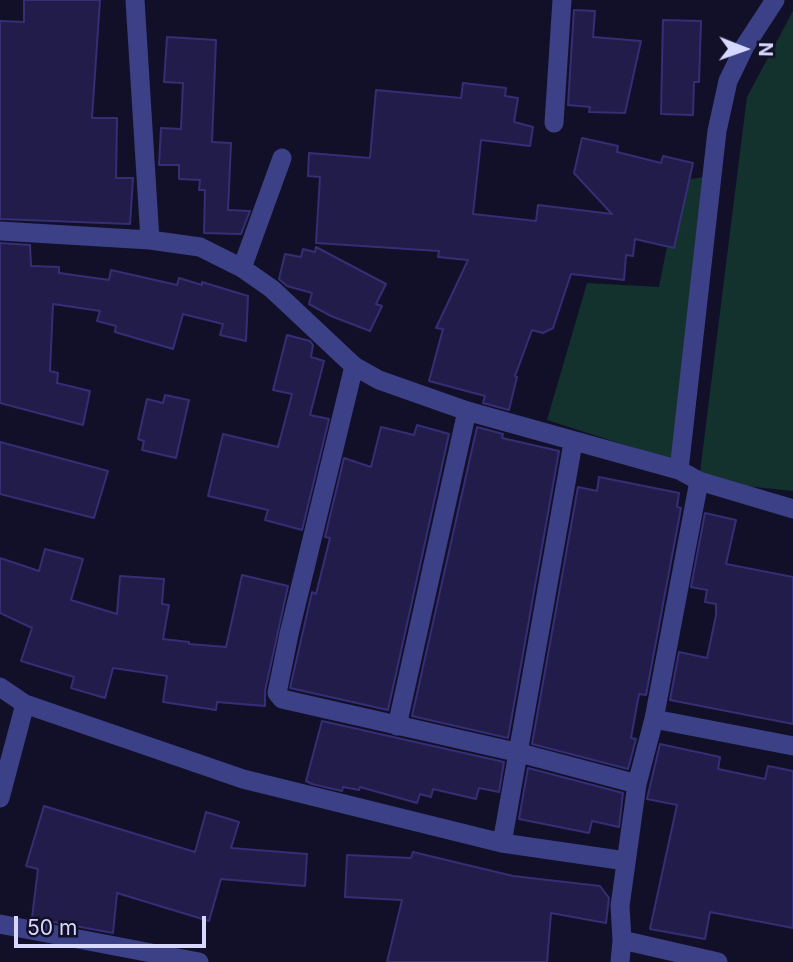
<!DOCTYPE html>
<style>
body{margin:0}
#map{position:relative;width:793px;height:962px;overflow:hidden;background:#121028;font-family:Inter,sans-serif}
canvas{display:block}
.north{position:absolute;left:709px;top:14px;width:70px;height:70px;-webkit-text-stroke:5px #121028;paint-order:stroke;rotate:91deg;font-size:19px;font-weight:700;line-height:28px;text-align:center;color:#d8d8ff}
.north::after{content:'';display:block;margin:auto;width:24px;height:32px;background:#d8d8ff;clip-path:polygon(50% 0,100% 100%,50% 72%,0 100%)}
.scale{position:absolute;left:14px;top:916px;width:192px;height:32px;box-sizing:border-box;border:4px solid #d8d8ff;border-top:0;padding-left:9px;font-size:21px;line-height:24px;white-space:nowrap;color:#d8d8ff;-webkit-text-stroke:5px #121028;paint-order:stroke}
</style>
<div id="map">
<canvas width="793" height="962"></canvas>
<div class="north">N</div>
<div class="scale">50 m</div>
</div>
<script>
const ctx = document.querySelector('canvas').getContext('2d');
ctx.lineJoin = 'round';
function fillPath(path, color) {
  ctx.fillStyle = color;
  ctx.fill(path, 'evenodd');
}
function shape(rows) {
  const path = new Path2D();
  for (const r of rows) {
    path.moveTo(r[0], r[1]);
    for (let i = 2; i < r.length; i += 2) path.lineTo(r[i], r[i + 1]);
  }
  return path;
}
function stroke(path, color, width, dash) {
  ctx.strokeStyle = color;
  ctx.lineWidth = width;
  ctx.lineCap = dash ? 'butt' : 'round';
  ctx.setLineDash(dash || []);
  ctx.stroke(path);
}
fillPath(shape([
 [793,11,793,491,699,481,747,97],
 [704,177,672,460,547,420,587,283,659,287,680,181]
]), '#13322e');
const building = shape([
 [24,0,100,0,92,118,117,118,116,178,133,178,130,224,0,219,0,21,24,22,24,0],
 [574,10,595,11,593,37,641,41,625,113,589,112,590,107,568,105,574,10],
 [663,20,701,21,699,82,694,82,693,115,661,114,663,20],
 [167,37,216,40,212,142,231,143,228,210,250,211,241,234,204,233,205,190,199,190,200,180,179,179,179,165,159,165,161,128,181,129,183,83,164,82,167,37],
 [463,83,506,88,505,96,518,98,514,122,533,127,530,146,481,140,473,214,536,221,538,205,612,214,574,173,582,138,618,146,617,152,661,163,663,156,693,163,674,248,635,239,633,256,626,255,624,280,571,274,553,328,543,333,532,330,515,376,517,377,509,410,483,403,485,396,429,381,443,329,436,328,468,260,438,257,439,251,316,243,320,177,308,176,309,153,370,158,376,90,461,98,463,83],
 [0,243,30,245,31,266,59,267,59,273,109,280,111,270,177,285,179,278,202,285,202,282,248,296,246,341,220,335,223,324,183,314,173,349,115,332,116,326,97,321,100,311,53,304,50,371,58,373,57,383,90,391,83,425,0,403,0,243],
 [316,247,386,284,376,304,382,306,370,331,331,316,309,304,312,293,287,286,279,279,285,254,301,257,303,249,315,252,316,247],
 [287,335,310,341,313,345,311,357,324,361,310,415,329,419,302,530,265,520,268,510,208,496,223,434,278,447,292,394,273,390,287,335],
 [165,395,189,400,176,458,142,450,144,441,138,439,147,399,163,403,165,395],
 [417,425,449,434,388,710,290,688,312,592,316,594,330,538,325,537,344,458,371,467,381,427,414,435,417,425],
 [477,427,503,434,502,438,559,451,508,738,412,716,477,427],
 [0,442,108,471,94,518,0,494,0,442],
 [599,477,679,493,677,507,681,508,646,695,639,694,631,738,636,739,628,769,532,744,578,487,597,491,599,477],
 [705,513,736,520,726,564,793,577,793,724,670,700,679,652,707,658,716,615,716,604,705,602,707,590,691,587,705,513],
 [45,549,83,559,71,600,117,614,120,576,164,579,162,604,169,605,163,639,189,642,189,644,226,647,242,575,288,586,265,691,265,706,217,702,216,710,163,702,167,676,113,668,105,698,71,688,74,677,21,661,32,628,0,613,0,558,39,571,45,549],
 [322,721,504,762,499,792,479,788,476,799,433,789,431,797,420,794,417,803,360,787,359,790,343,787,342,791,312,784,306,781,322,721],
 [660,744,720,757,718,769,765,779,768,766,793,771,793,928,710,912,705,939,650,929,677,805,647,799,660,744],
 [528,768,623,793,619,827,592,821,589,833,519,819,528,768],
 [44,806,195,852,206,812,239,822,231,848,307,854,305,886,221,879,209,921,117,893,113,933,32,918,38,869,26,866,44,806],
 [413,852,513,876,600,886,609,898,606,923,551,913,547,962,387,962,402,900,345,897,347,855,411,858,413,852]
]);
fillPath(building, '#211c49');
stroke(building, '#362e75', 2);
stroke(shape([
 [135,0,150,240],
 [554,123,562,0],
 [0,231,150,240,200,247,242,268,272,289,354,366,379,380,467,411,679,470,699,481,793,509],
 [242,268,282,158],
 [354,366,289,634,277,693,282,699,520,753,637,784],
 [679,470,717,131,728,81,745,46,775,0],
 [0,687,25,704,243,779,502,843,626,861],
 [654,719,793,746],
 [397,726,467,411],
 [0,798,25,704],
 [502,843,573,443],
 [0,924,199,962],
 [622,940,718,962],
 [620,962,622,940,620,906,637,784,654,719,699,481]
]), '#3c4087', 19);
</script>
